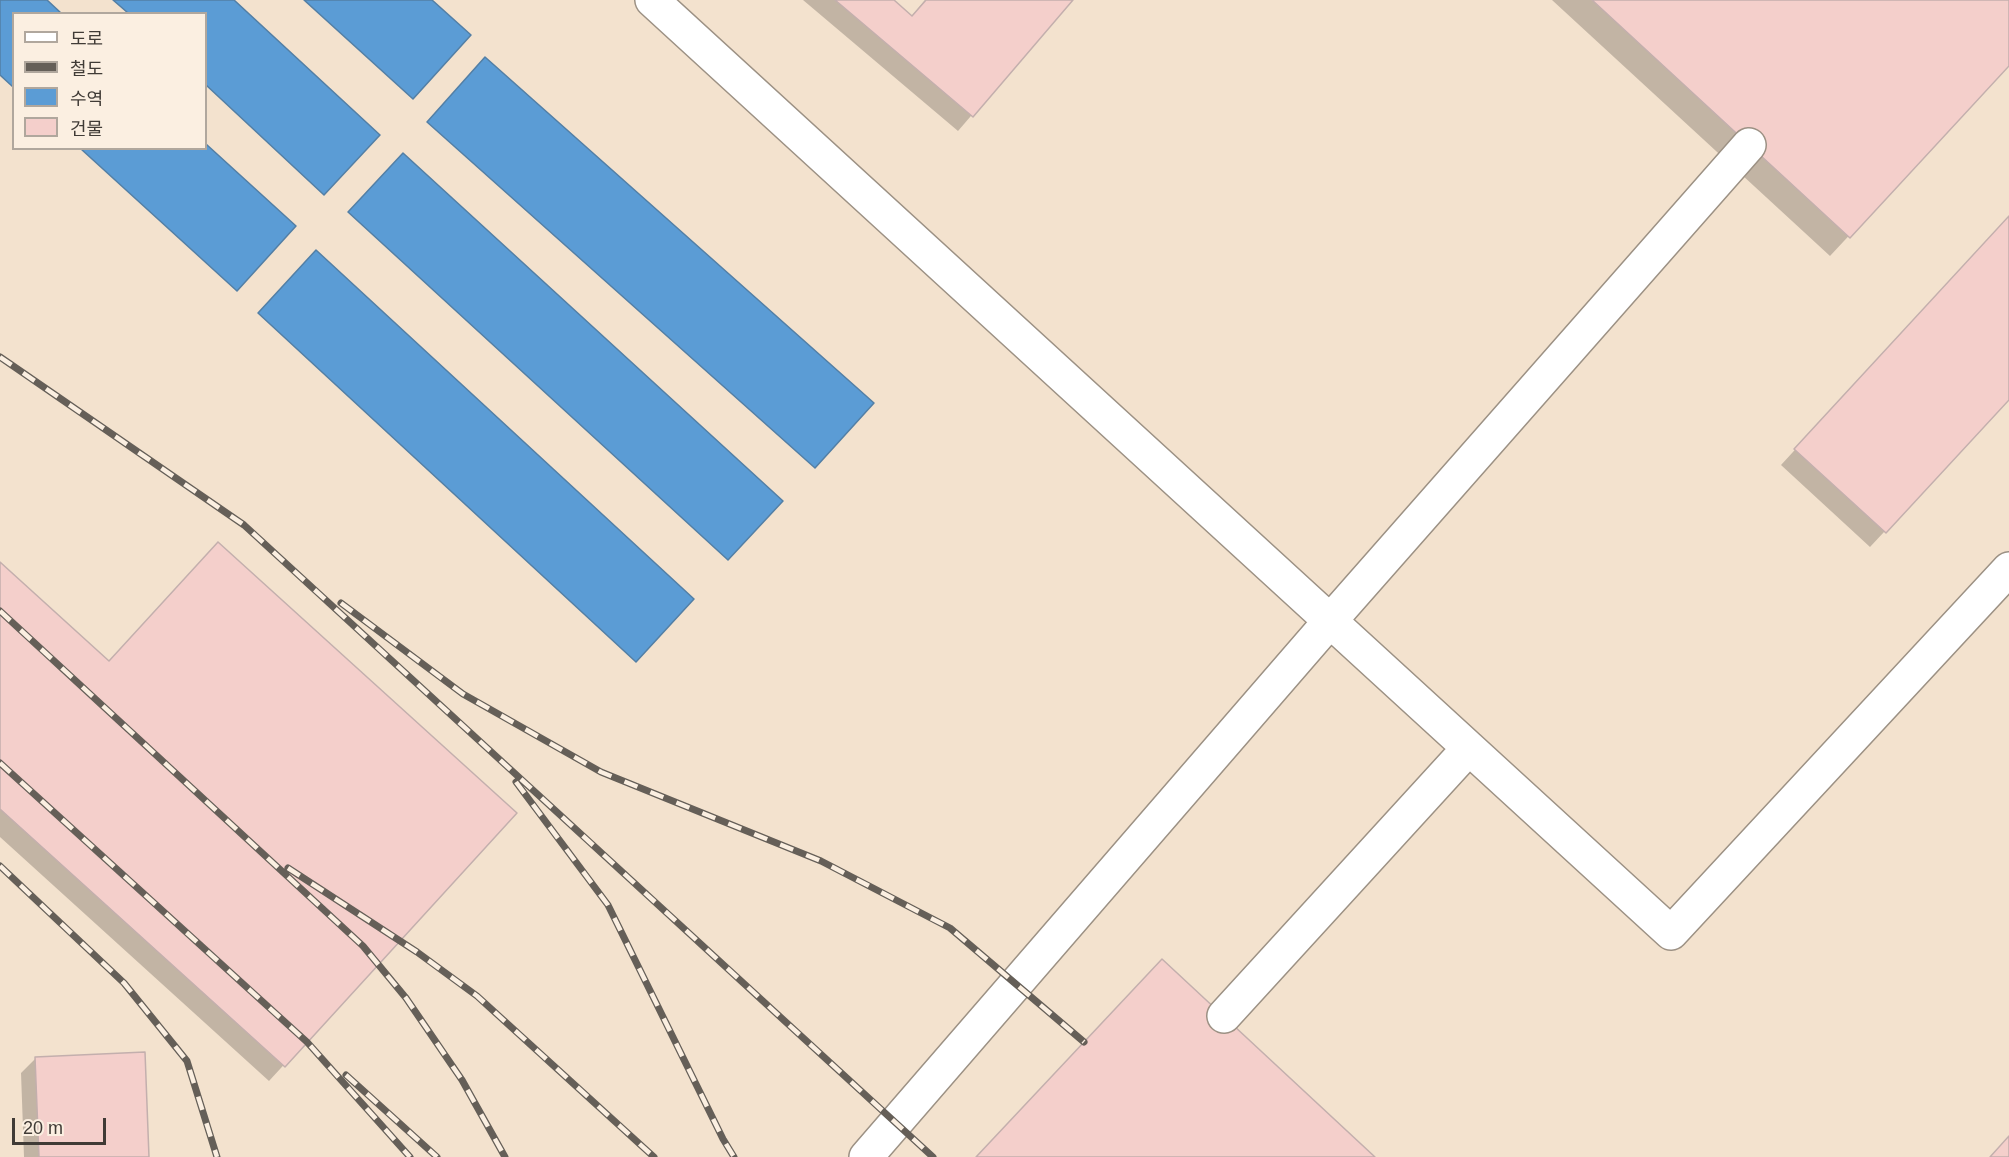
<!DOCTYPE html>
<meta charset="utf-8">
<style>
body{margin:0}
#map{position:relative;width:2009px;height:1157px;overflow:hidden;background:#fbefe1;font-family:Helvetica,"Noto Sans KR",sans-serif}
canvas{display:block}
.legend{position:absolute;left:12px;top:12px;width:195px;height:138px;box-sizing:border-box;background:#fbefe1;border:2px solid #b0a79d;margin:0;padding:8px 10px;list-style:none;font-size:18px;color:#403b36}
.legend li{display:flex;align-items:center;gap:12px;height:30px}
.legend b{width:30px;border:2px solid #b0a79d}
.scale{position:absolute;left:12px;top:1118px;width:94px;height:27px;box-sizing:border-box;border:3px solid #403b36;border-top:0;padding-left:8px;font-size:18px;line-height:21px;white-space:nowrap;color:#403b36;-webkit-text-stroke:4px #fbefe1;paint-order:stroke}
</style>
<div id="map">
<canvas width="2009" height="1157"></canvas>
<ul class="legend">
<li><b style="height:8px;background:#fff"></b>도로</li>
<li><b style="height:8px;background:#655f58"></b>철도</li>
<li><b style="height:16px;background:#5b9cd5"></b>수역</li>
<li><b style="height:16px;background:#f4cfcb"></b>건물</li>
</ul>
<div class="scale">20 m</div>
</div>
<script>
const ctx = document.querySelector('canvas').getContext('2d');
ctx.lineJoin = 'round';
function fillPath(path, color) {
  ctx.fillStyle = color;
  ctx.fill(path, 'evenodd');
}
function shape(rows) {
  const path = new Path2D();
  for (const r of rows) {
    path.moveTo(r[0], r[1]);
    for (let i = 2; i < r.length; i += 2) path.lineTo(r[i], r[i + 1]);
  }
  return path;
}
function stroke(path, color, width, dash) {
  ctx.strokeStyle = color;
  ctx.lineWidth = width;
  ctx.lineCap = dash ? 'butt' : 'round';
  ctx.setLineDash(dash || []);
  ctx.stroke(path);
}
fillPath(shape([
 [0,0,2009,0,2009,1157,0,1157],
 [14,14,206,14,206,148,14,148]
]), '#f3e2ce');
const water = shape([
 [0,0,47,0,61,13,14,14,13,87,0,75,0,0],
 [113,0,234,0,380,135,324,195,206,85,206,14,128,13,113,0],
 [304,0,432,0,471,35,413,99,304,0],
 [485,57,874,403,815,468,427,122,485,57],
 [206,144,296,226,237,291,81,149,206,148,206,144],
 [403,153,783,501,728,560,348,212,403,153],
 [316,250,694,599,636,662,258,313,316,250]
]);
fillPath(water, '#5b9cd5');
stroke(water, '#537fa5', 1.5);
fillPath(shape([
 [803,0,891,0,911,17,925,0,1071,0,958,131],
 [1552,0,2009,0,2009,64,1830,256],
 [2009,217,2009,398,1870,547,1781,465],
 [0,564,109,663,515,813,269,1081,0,837],
 [36,1058,147,1157,24,1157,21,1073]
]), '#0003');
const building = shape([
 [835,0,894,0,912,16,926,0,1073,0,973,117,835,0],
 [1592,0,2009,0,2009,66,1850,238,1592,0],
 [2009,216,2009,400,1886,533,1794,449,2009,216],
 [218,542,517,813,285,1067,0,809,0,562,109,661,218,542],
 [1162,959,1375,1157,976,1157,1162,959],
 [145,1052,149,1157,39,1157,35,1057,145,1052],
 [2009,1136,2009,1157,1990,1157,2009,1136]
]);
fillPath(building, '#f4cfcb');
stroke(building, '#c3afad', 1.5);
const minor = shape([
 [652,0,1671,933,2009,569],
 [1224,1016,1469,748],
 [866,1157,1330,621,1749,145]
]);
stroke(minor, '#9c9184', 36);
stroke(minor, '#fff', 33);
const rail = shape([
 [0,357,244,525,933,1157],
 [341,603,463,694,601,772,821,861,950,928,1084,1042],
 [0,611,363,946,406,998,462,1080,505,1157],
 [0,763,307,1042,410,1157],
 [516,782,608,905,723,1139,734,1157],
 [0,866,124,983,187,1061,217,1157],
 [288,868,417,952,477,996,654,1157],
 [346,1075,437,1157]
]);
stroke(rail, '#655f58', 7);
stroke(rail, '#fbefe1', 4.5, [14]);
</script>
